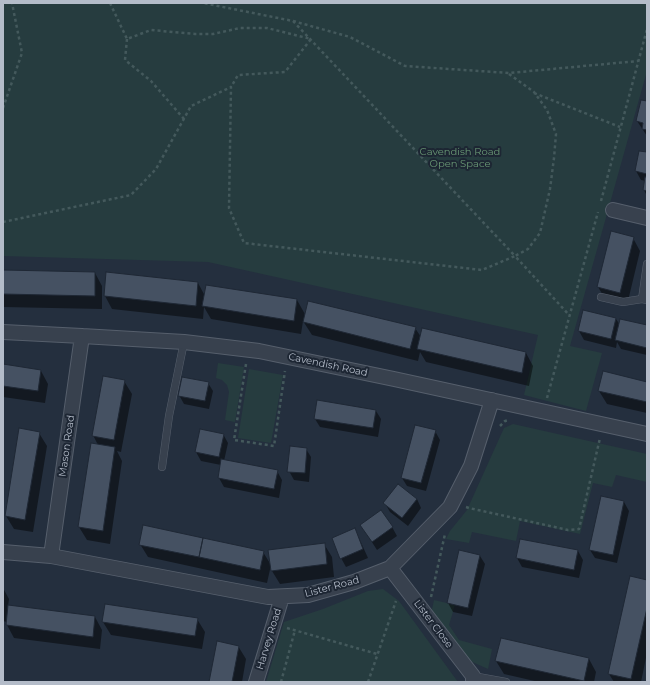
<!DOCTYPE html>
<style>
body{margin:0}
#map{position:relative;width:650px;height:685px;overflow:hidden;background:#242f3e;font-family:Montserrat,sans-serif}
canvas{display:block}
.frame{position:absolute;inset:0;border:4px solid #b4bcc9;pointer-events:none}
</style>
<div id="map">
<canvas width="650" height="685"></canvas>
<div class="frame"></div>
</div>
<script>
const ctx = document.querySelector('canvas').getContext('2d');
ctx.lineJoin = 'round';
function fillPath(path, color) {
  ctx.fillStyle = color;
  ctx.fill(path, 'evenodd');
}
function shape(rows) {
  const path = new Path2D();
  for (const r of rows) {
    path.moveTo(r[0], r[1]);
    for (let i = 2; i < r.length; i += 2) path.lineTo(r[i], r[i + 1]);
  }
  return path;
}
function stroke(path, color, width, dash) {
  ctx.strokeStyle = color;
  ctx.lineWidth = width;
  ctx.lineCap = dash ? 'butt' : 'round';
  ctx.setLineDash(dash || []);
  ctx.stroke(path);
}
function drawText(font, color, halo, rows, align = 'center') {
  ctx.font = font + ' Montserrat,sans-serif';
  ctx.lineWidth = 4;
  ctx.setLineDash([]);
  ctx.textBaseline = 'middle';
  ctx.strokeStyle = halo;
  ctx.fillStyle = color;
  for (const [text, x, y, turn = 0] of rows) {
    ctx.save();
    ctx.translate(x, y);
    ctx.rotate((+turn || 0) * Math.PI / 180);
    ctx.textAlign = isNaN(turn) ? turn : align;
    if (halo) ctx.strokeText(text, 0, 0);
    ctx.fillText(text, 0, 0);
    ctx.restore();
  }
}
fillPath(shape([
 [3,3,647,3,647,71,570,346,602,353,586,411,524,395,538,335,208,262,3,256],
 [218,363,244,367,235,422,225,420,229,392,227,385,222,380,216,378],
 [249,369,283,375,271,443,238,438],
 [513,424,647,454,647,482,616,475,612,487,593,483,580,534,520,521,516,541,472,532,469,543,446,539,450,531,467,510,504,428],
 [383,589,399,601,458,682,266,682,284,622,323,609,368,591],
 [434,600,455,605,449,625,459,640,492,649,488,669,468,660,431,614]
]), '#263c3f');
fillPath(shape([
 [647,102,647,136,637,121],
 [647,153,647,196,644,190,646,181,641,180,636,171],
 [633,238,640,251,627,305,606,300,598,287],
 [3,271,95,273,102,286,102,309,3,307],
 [198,283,205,296,297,300,306,316,415,328,421,337,423,329,526,353,533,366,529,386,426,362,420,352,418,361,312,335,303,321,301,334,211,319,204,307,203,319,112,309,105,296],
 [616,319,620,325,647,326,647,355,621,349,617,342,616,348,584,340,579,331],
 [3,365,41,371,48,384,45,403,3,397],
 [124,381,132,394,121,452,117,451,122,461,110,544,87,540,79,527,92,444,98,445,93,435],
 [208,383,213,391,209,409,184,404,179,395],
 [647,383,647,413,607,404,599,391],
 [376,411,381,419,378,437,320,427,315,419],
 [435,431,440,440,426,491,407,486,402,478],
 [39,433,47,446,33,532,14,529,6,516],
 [223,434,228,443,224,461,277,471,282,480,279,498,224,487,219,478,221,465,201,461,196,452],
 [306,449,311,457,309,482,294,480,289,471],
 [602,497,624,502,629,511,617,563,595,558,590,550],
 [417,499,421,508,408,526,390,512,385,503],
 [361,525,392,527,397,536,377,550],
 [354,530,359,538,368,558,346,567,341,558],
 [140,544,263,552,271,565,267,583,148,557],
 [324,544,332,557,334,577,280,584,272,571],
 [578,551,583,560,579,578,522,567,517,558],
 [480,556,485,564,472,616,453,612,448,603],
 [631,578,647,581,647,653,641,682,614,682,609,674],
 [3,588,9,599,8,606,95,617,102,630,100,649,14,638,7,625,7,622,3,621],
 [197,619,205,632,202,649,111,635,103,622],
 [238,646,246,659,242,682,210,682],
 [589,659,596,672,594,682,539,682,504,674,496,661]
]), '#0007');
const building = shape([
 [641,100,647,101,647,130,642,129,643,123,636,121,641,100],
 [639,151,647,152,647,174,635,171,639,151],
 [645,177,647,177,647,191,643,190,645,177],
 [611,231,634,237,620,293,597,287,611,231],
 [3,270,95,272,95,296,3,294,3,270],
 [106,272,198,282,196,306,104,296,106,272],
 [206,285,297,299,294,321,202,306,206,285],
 [308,301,416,327,410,349,303,322,308,301],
 [583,310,616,318,611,339,578,331,583,310],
 [620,319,647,325,647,348,615,340,620,319],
 [422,328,526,352,522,373,417,349,422,328],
 [3,364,41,370,38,391,3,386,3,364],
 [603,371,647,382,647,402,598,391,603,371],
 [103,376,125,380,114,440,92,436,103,376],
 [182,377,209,382,205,401,178,396,182,377],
 [317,400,376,410,373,428,314,419,317,400],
 [415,425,436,430,421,483,401,478,415,425],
 [19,428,40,432,25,520,5,516,19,428],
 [200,429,224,434,219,457,195,452,200,429],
 [91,443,115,447,103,531,78,527,91,443],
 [290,446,307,448,305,473,287,472,290,446],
 [221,459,278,470,274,489,218,478,221,459],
 [398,484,417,499,402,518,383,503,398,484],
 [601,496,624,501,613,555,589,550,601,496],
 [381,510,393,527,372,542,360,525,381,510],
 [143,525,203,538,199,557,139,545,143,525],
 [355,528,363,549,340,559,332,538,355,528],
 [203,538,264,551,260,570,199,557,203,538],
 [520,539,578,550,574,570,516,558,520,539],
 [325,543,327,564,271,571,268,550,325,543],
 [459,550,480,555,468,608,447,603,459,550],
 [630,576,647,580,647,608,631,679,608,674,630,576],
 [105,604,198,618,195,636,102,622,105,604],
 [8,605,95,616,93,637,6,625,8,605],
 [501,638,589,658,584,681,495,661,501,638],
 [217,641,239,646,232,682,209,682,217,641]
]);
fillPath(building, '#455162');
stroke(building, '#1f2835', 1);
const service = shape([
 [647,264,642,299,647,300],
 [601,297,623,302,642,299],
 [162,467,169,416,184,342],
 [473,676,506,682]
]);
const minor = shape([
 [613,210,647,218],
 [3,332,82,336,184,342,259,351,394,379,647,434],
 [3,552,51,556,268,597,308,595,354,582,390,568,450,507,471,466,492,400],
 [51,556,82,336],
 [390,568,473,676,473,682],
 [256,682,282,597]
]);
stroke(service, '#565f6c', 8);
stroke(minor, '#565f6c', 16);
stroke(shape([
 [110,3,127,39,151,30,195,34,213,34,240,28,267,28,311,39,285,72,238,75,231,87],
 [293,21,350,37,405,66,509,73,638,61],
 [127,39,125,60,151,81,184,119],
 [509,74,534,92,547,110,556,134,554,158,550,189,540,233,528,249,515,256,570,316],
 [534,93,620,127],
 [3,108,22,53,12,3],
 [601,201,647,29],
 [3,222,131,195,156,169,191,106,231,87,229,208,244,243,482,270,515,256,293,21,203,3],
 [246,364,234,440,274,446,285,371],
 [547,398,598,212],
 [500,426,505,421,509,420],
 [466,507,469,508,568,530,579,529,600,438],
 [431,597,445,534],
 [287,628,377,654],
 [281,682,295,630],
 [368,682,396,601]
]), '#44595c', 2.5, [3, 3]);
stroke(service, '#38414e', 7);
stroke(minor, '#38414e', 14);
drawText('10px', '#6b9a76', '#1d2633', [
 ["Cavendish Road",460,152],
 ["Open Space",460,164]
]);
drawText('10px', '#b4bcc9', '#1d2633', [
 ["Cavendish Road",328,365,12],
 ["Mason Road",67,446,-82],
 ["Lister Road",332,587,-15],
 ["Lister Close",433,624,53],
 ["Harvey Road",269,639,-73]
]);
</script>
